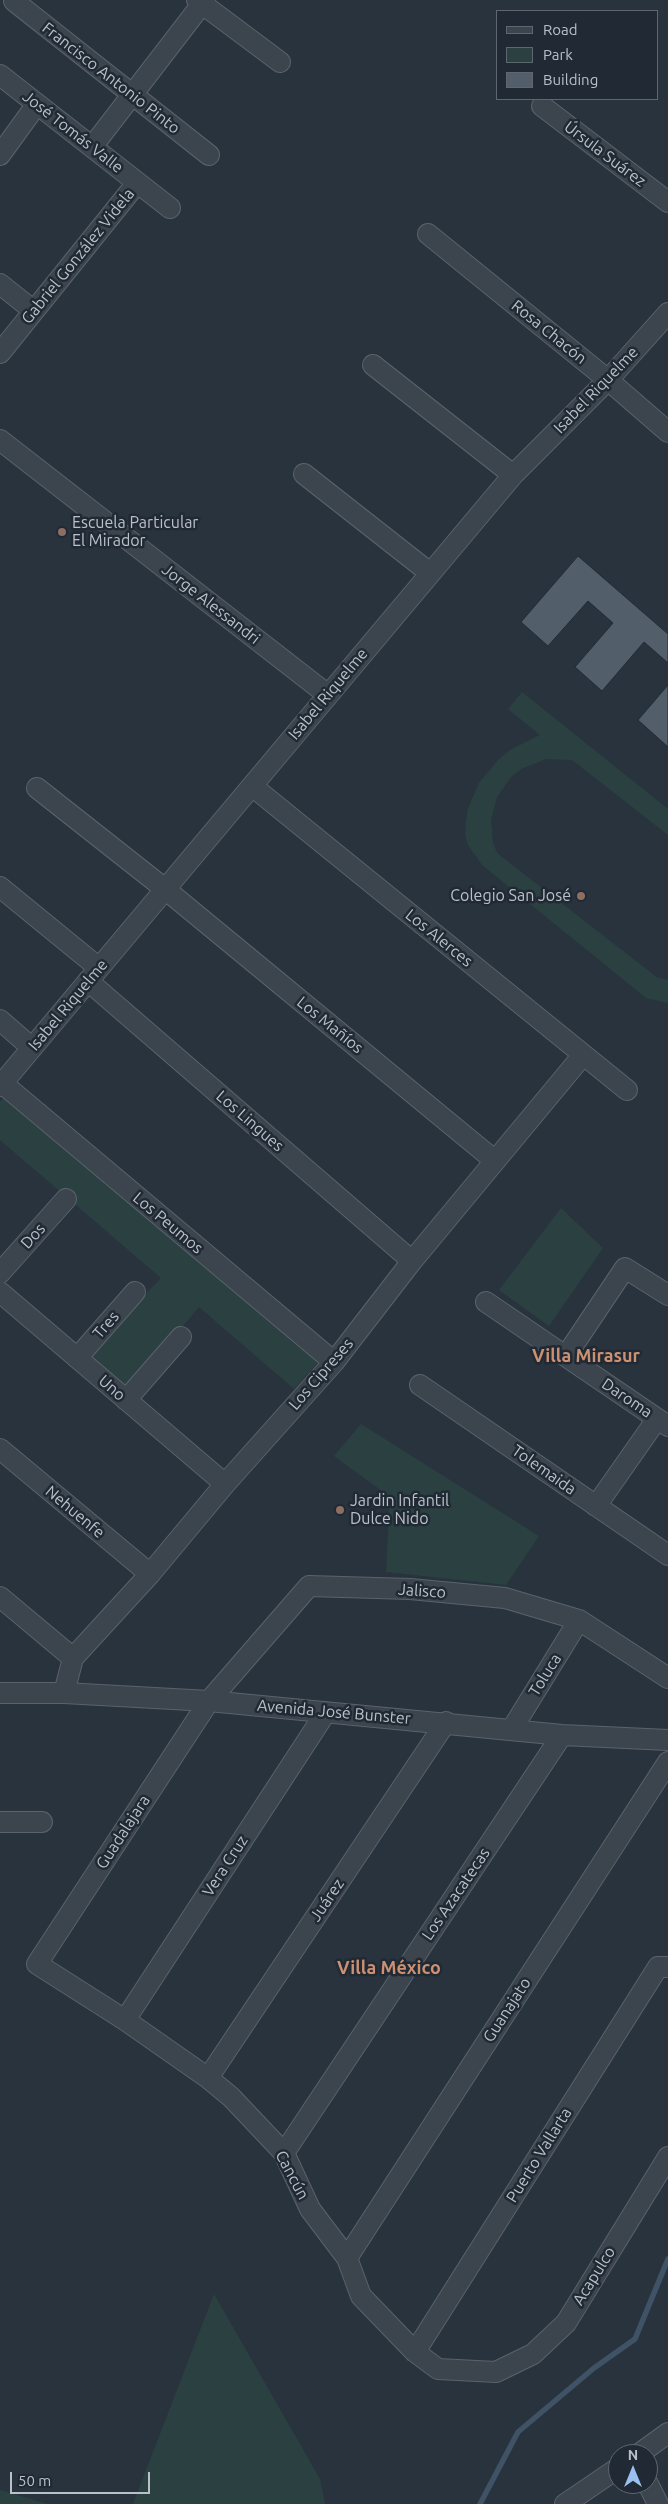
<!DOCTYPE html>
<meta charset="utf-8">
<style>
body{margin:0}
#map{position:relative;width:668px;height:2504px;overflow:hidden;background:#28333e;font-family:Ubuntu,sans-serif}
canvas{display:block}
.legend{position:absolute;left:496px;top:10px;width:162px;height:90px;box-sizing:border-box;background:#212a34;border:1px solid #5e6670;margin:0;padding:6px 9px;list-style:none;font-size:15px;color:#b9c0c9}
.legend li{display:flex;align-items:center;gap:10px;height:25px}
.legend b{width:25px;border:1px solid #5e6670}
.north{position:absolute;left:608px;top:2444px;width:50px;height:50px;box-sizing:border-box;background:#212a34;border:1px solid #5e6670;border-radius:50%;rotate:0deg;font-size:14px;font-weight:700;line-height:20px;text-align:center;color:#b9c0c9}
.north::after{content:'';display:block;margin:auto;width:18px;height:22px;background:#99c0ee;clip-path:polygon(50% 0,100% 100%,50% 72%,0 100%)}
.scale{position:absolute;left:10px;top:2472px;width:140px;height:22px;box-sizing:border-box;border:2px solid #b9c0c9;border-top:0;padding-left:6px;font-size:15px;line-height:18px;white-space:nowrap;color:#b9c0c9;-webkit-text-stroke:4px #212a34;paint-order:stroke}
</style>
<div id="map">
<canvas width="668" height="2504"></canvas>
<ul class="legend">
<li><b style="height:6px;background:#3c454e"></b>Road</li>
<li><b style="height:14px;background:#2b4040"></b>Park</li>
<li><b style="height:14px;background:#525e69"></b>Building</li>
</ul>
<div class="north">N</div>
<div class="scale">50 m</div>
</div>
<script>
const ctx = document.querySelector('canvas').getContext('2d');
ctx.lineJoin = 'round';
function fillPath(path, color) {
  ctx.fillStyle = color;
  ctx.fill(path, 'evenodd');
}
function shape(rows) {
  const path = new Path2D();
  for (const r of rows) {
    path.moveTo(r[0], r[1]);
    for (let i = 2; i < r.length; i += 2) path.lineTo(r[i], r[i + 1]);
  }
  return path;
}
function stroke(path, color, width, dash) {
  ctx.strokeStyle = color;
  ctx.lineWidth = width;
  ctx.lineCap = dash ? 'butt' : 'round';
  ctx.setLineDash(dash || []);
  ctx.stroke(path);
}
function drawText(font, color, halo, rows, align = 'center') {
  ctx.font = font + ' Ubuntu,sans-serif';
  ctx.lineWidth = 5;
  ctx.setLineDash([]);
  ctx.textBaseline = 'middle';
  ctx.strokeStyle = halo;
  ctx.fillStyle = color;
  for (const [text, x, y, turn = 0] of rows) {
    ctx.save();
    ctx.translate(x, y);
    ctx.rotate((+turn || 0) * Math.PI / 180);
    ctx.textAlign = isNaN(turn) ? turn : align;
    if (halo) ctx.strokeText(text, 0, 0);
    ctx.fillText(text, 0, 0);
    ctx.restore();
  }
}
fillPath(shape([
 [522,692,668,809,668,835,572,760,546,759,521,769,511,777,497,797,491,820,493,842,497,853,658,978,668,980,668,1003,646,998,482,865,468,845,465,835,466,821,468,808,479,783,498,760,510,750,540,735,508,709],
 [6,1094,322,1358,294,1389,199,1307,128,1391,85,1356,161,1278,0,1140,0,1102],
 [561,1208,603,1248,549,1326,499,1290],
 [361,1424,539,1536,506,1585,386,1572,390,1497,334,1456],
 [214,2294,320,2479,325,2504,133,2504],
 [0,2490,48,2504,0,2504]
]), '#2b4040');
stroke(shape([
 [480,2504,518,2432,594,2368,635,2339,668,2259]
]), '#405265', 5.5);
const building = shape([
 [578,556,668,634,668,663,644,642,602,691,575,667,613,623,588,601,548,646,521,622,578,556],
 [668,685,668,747,638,720,668,685]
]);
fillPath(building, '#525e69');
stroke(building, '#232c36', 1);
const minor = shape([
 [197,0,280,62],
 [14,1,209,155],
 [0,75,170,208],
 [542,106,668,202],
 [92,147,205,0],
 [0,155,37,104],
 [428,234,608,380,668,432],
 [0,284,34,311],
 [0,353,137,183],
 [373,365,513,475],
 [0,440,328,695],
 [304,474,430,573],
 [252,786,627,1090],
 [37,788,165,889,494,1160],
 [0,887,99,968],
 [88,981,412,1261],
 [0,1020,32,1048],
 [2,1083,334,1362],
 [0,1086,513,475,608,380,668,313],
 [0,1273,66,1199],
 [0,1292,225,1484],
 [486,1302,668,1426],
 [566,1356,625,1268,668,1295],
 [77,1358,135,1292],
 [420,1385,668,1555],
 [126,1400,181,1337],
 [0,1449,150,1574],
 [596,1506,657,1419],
 [0,1597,73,1658],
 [668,1678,579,1620,505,1598,410,1589,309,1586,209,1701,37,1964,125,2020,208,2078,231,2097,284,2153,310,2209,347,2258,361,2296,415,2352,438,2369,496,2372,533,2354,566,2323,668,2157],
 [0,1693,64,1693,209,1701,562,1735,668,1740],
 [64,1693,73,1658,150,1574,225,1484,334,1362,412,1261,583,1055],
 [512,1729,579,1620],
 [0,1822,42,1822],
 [125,2020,326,1712],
 [208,2078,446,1722],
 [284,2153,562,1735],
 [347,2258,668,1762],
 [415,2352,658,1967,668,1967],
 [639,2454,668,2433],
 [648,2484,658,2504],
 [565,2504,618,2468]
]);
stroke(minor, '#5a636c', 22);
stroke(minor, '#3c454e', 20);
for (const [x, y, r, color] of [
 [62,532,5,"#8d6e63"],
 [581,896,5,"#8d6e63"],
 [340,1510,5,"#8d6e63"]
]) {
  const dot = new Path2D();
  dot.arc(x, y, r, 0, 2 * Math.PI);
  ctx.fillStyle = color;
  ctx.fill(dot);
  stroke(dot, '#212a34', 2);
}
drawText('16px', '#b9c0c9', '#212a34', [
 ["Francisco Antonio Pinto",111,78,38],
 ["José Tomás Valle",73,132,38],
 ["Úrsula Suárez",605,154,37],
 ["Gabriel González Videla",78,256,-51],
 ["Rosa Chacón",549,332,39],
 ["Isabel Riquelme",596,390,-46],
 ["Jorge Alessandri",211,604,38],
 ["Isabel Riquelme",328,694,-50],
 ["Los Alerces",439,938,39],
 ["Isabel Riquelme",68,1005,-50],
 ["Los Mañíos",330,1025,39],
 ["Los Lingues",250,1121,41],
 ["Los Peumos",168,1223,40],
 ["Dos",33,1236,-48],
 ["Tres",106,1325,-49],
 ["Los Cipreses",321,1374,-49],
 ["Uno",112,1388,41],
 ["Daroma",627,1398,34],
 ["Tolemaida",544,1470,35],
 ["Nehuenfe",75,1512,40],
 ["Jalisco",422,1591,4],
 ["Toluca",545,1675,-58],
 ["Avenida José Bunster",334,1712,5],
 ["Guadalajara",123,1832,-57],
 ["Vera Cruz",225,1866,-57],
 ["Los Azacatecas",456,1894,-56],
 ["Juárez",327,1900,-56],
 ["Guanajato",507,2010,-57],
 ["Puerto Vallarta",539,2155,-58],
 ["Cancún",292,2175,62],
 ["Acapulco",594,2276,-58]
]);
drawText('16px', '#b9c0c9', '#212a34', [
 ["Escuela Particular",72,523],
 ["El Mirador",72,541],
 ["Colegio San José",571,896,"right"],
 ["Jardin Infantil",350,1501],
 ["Dulce Nido",350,1519]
], 'left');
drawText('bold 18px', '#cb9172', '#212a34', [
 ["Villa Mirasur",586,1356],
 ["Villa México",389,1968]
]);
</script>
